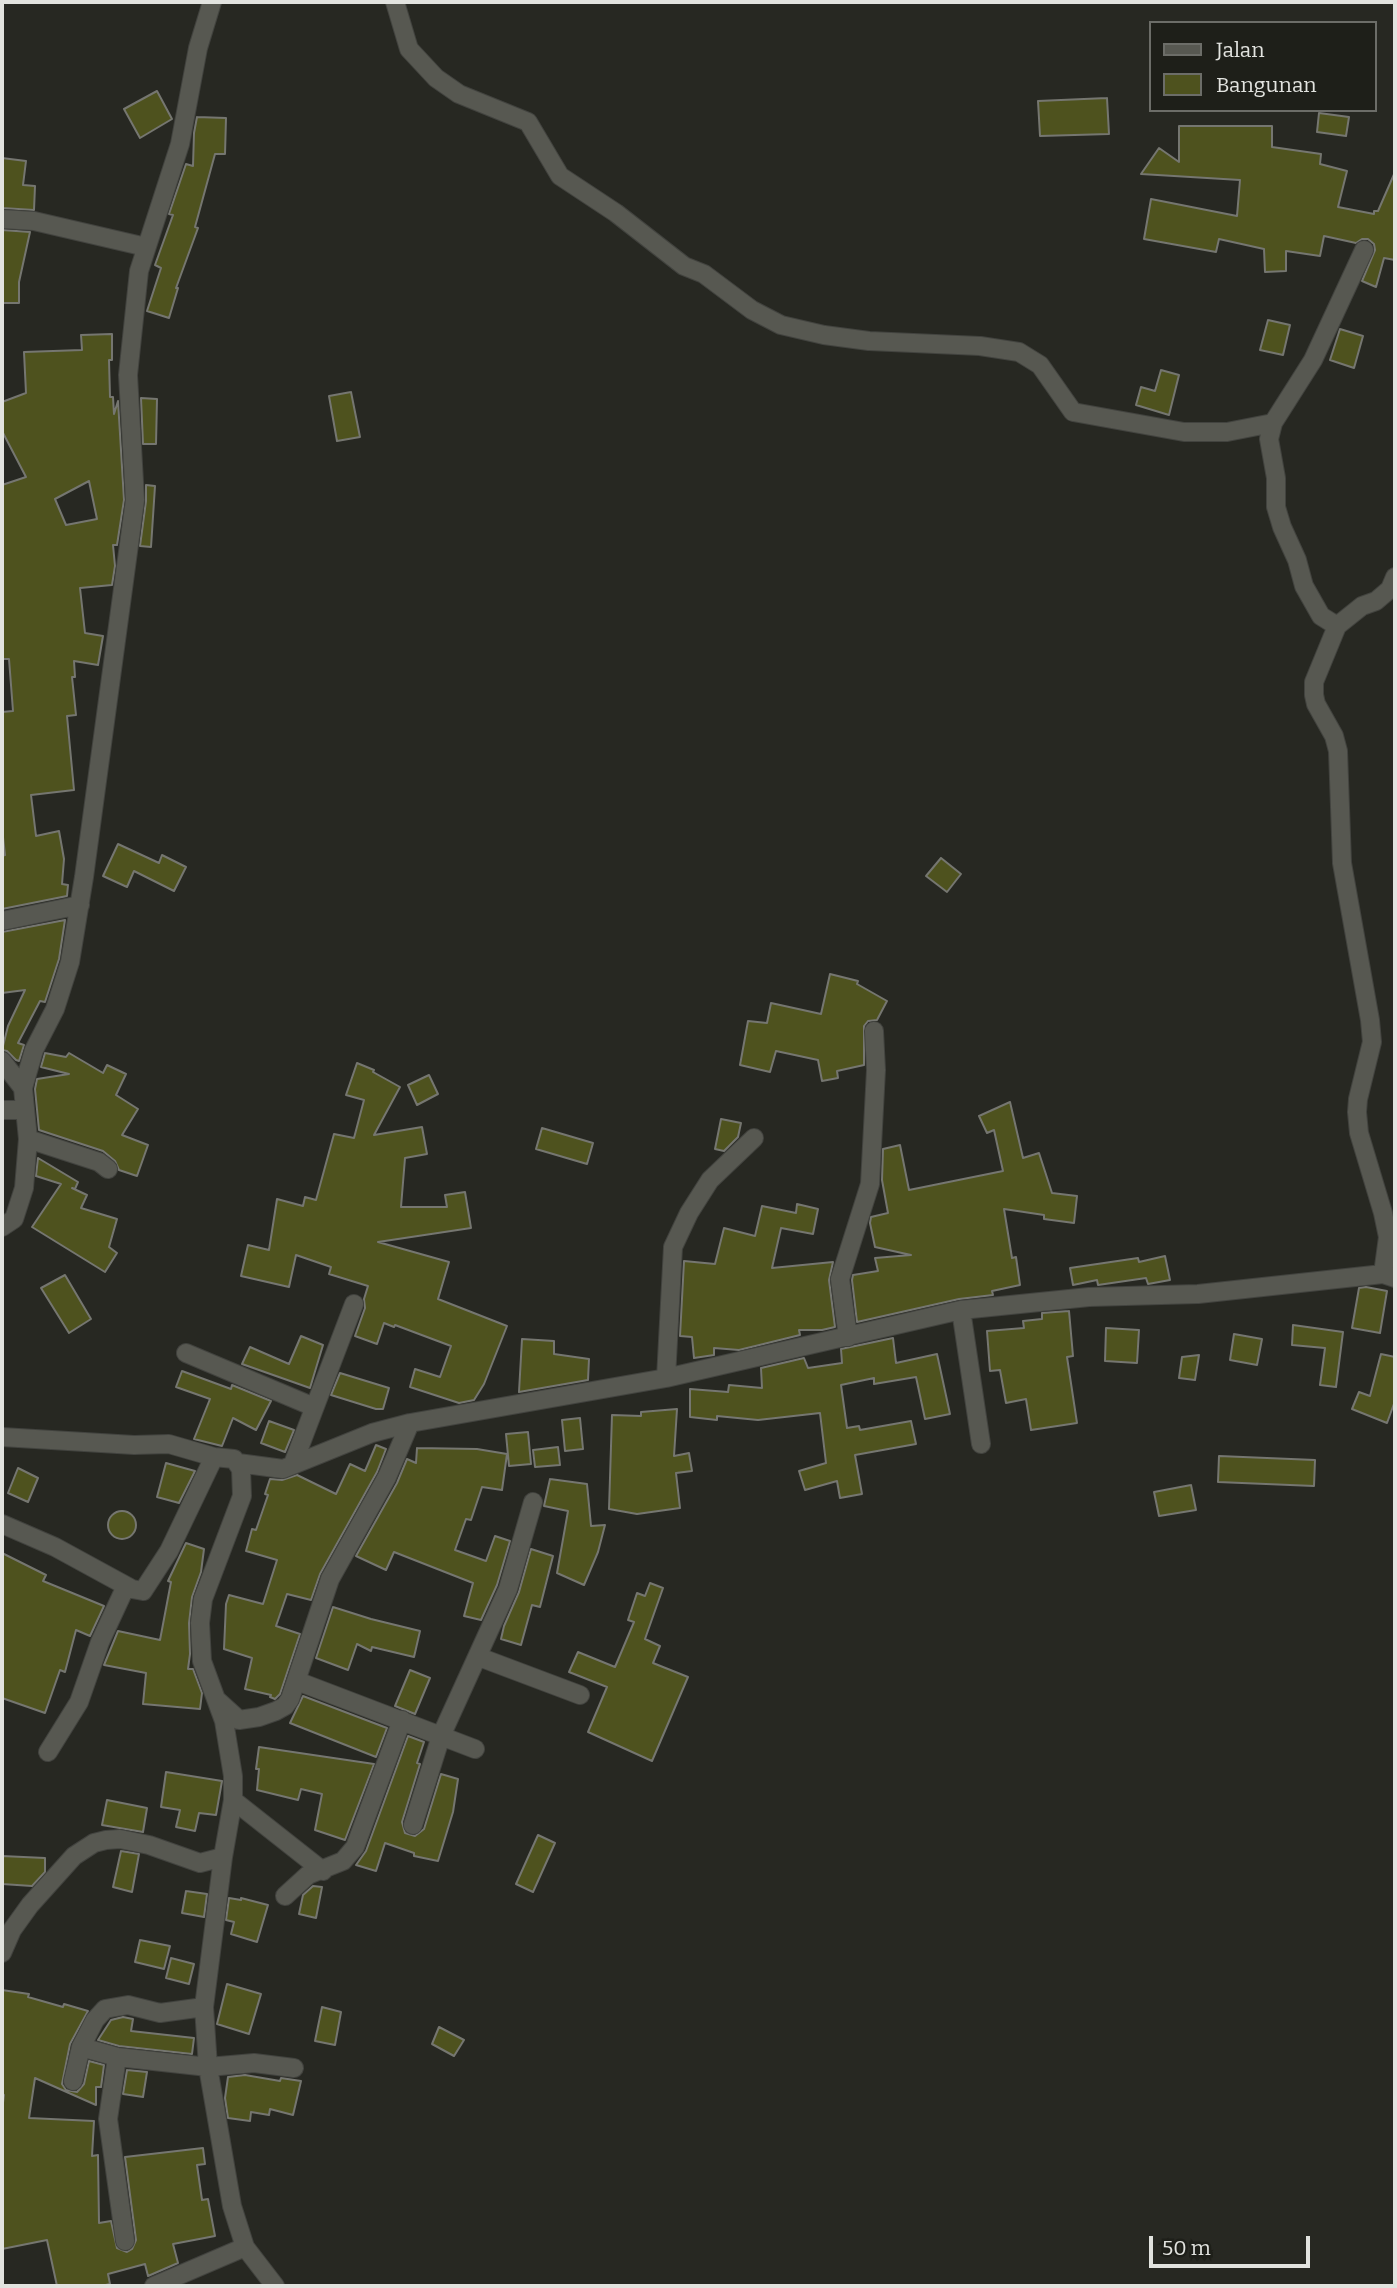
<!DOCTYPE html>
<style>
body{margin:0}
#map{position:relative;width:1397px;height:2288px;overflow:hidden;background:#272822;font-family:Bitter,serif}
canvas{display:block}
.frame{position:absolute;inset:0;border:4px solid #e2e3df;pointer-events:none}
.legend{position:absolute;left:1149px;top:21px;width:228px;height:91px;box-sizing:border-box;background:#1e1f19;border:2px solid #6c6d68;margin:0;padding:9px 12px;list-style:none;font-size:21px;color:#e2e3df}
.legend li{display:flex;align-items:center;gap:14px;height:35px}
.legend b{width:35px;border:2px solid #6c6d68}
.scale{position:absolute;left:1149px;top:2236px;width:161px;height:32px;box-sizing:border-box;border:4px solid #e2e3df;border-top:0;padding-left:9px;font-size:21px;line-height:24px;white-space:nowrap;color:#e2e3df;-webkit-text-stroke:5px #1e1f19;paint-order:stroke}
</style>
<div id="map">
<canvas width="1397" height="2288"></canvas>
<div class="frame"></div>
<ul class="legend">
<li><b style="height:9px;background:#575851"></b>Jalan</li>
<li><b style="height:19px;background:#4e521e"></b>Bangunan</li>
</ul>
<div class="scale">50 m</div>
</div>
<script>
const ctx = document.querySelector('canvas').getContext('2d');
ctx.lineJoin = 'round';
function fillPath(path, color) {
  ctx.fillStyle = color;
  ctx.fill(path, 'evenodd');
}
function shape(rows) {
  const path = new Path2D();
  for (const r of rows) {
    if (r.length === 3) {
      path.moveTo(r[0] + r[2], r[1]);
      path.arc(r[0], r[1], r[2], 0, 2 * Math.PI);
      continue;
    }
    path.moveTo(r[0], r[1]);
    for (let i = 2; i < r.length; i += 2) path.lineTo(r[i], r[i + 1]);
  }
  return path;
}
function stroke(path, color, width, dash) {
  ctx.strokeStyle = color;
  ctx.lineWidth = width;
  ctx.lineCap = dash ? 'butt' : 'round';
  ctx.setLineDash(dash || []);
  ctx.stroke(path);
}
const building = shape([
 [157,91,172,119,140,138,124,109,157,91],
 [1107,98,1109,134,1040,136,1038,101,1107,98],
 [1319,113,1349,117,1346,136,1317,132,1319,113],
 [197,117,226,118,225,154,215,154,195,227,198,228,176,288,178,288,169,318,147,311,161,268,155,265,173,215,169,214,186,164,193,166,194,133,197,117],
 [1179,126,1272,126,1272,147,1321,154,1320,164,1347,171,1338,207,1374,214,1374,211,1378,211,1395,172,1395,260,1384,258,1376,287,1362,281,1375,250,1374,244,1368,239,1362,239,1356,243,1324,236,1320,256,1286,251,1286,271,1265,272,1264,249,1219,239,1216,252,1144,239,1151,199,1237,216,1240,180,1141,174,1159,148,1179,162,1179,126],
 [2,158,26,161,23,185,35,186,34,210,2,208,2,158],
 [2,230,30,232,19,282,19,303,2,303,2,230],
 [1268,320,1290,325,1283,355,1260,350,1268,320],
 [1340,329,1363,336,1354,368,1330,360,1340,329],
 [112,334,112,360,109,360,110,397,113,397,114,414,118,401,124,500,117,545,113,545,115,566,112,585,80,588,85,633,103,636,98,665,74,661,75,677,72,677,76,715,67,716,74,790,31,795,36,836,59,831,64,859,62,884,68,885,67,896,2,909,2,856,5,855,2,828,2,712,13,711,9,659,2,659,2,485,26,477,2,431,2,402,26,393,24,352,82,350,81,335,112,334],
 [89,481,97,519,66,525,55,499,89,481],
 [1161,370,1179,375,1169,415,1136,405,1141,387,1155,391,1161,370],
 [351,392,360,437,337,441,329,396,351,392],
 [141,398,157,399,156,444,143,444,141,398],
 [146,485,155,486,151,547,140,546,146,501,146,485],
 [118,844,159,863,162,855,186,867,174,891,134,871,127,887,103,876,118,844],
 [941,858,961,874,947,892,926,876,941,858],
 [65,920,59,959,45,1002,40,1001,18,1043,24,1045,19,1061,16,1060,7,1051,2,1050,8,1026,25,990,2,993,2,932,65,920],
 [830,974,858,981,857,984,887,1001,877,1020,868,1021,864,1026,864,1065,837,1071,838,1078,822,1081,818,1060,776,1051,770,1072,740,1065,748,1021,767,1023,771,1003,821,1014,830,974],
 [45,1053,66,1057,69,1053,103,1073,107,1065,126,1074,116,1095,138,1109,122,1135,148,1145,137,1176,119,1170,115,1161,103,1151,39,1130,35,1089,37,1079,69,1074,41,1067,45,1053],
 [357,1063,374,1070,373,1072,400,1087,374,1135,422,1127,427,1154,405,1158,401,1207,447,1207,445,1195,465,1192,471,1228,378,1242,449,1262,438,1299,507,1326,484,1384,474,1400,459,1403,410,1387,415,1369,440,1377,451,1346,395,1325,394,1327,384,1323,377,1344,355,1336,365,1308,364,1299,368,1286,329,1274,331,1267,296,1255,289,1287,241,1276,248,1245,269,1250,277,1199,303,1206,305,1197,316,1200,334,1134,354,1138,364,1100,346,1095,357,1063],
 [429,1075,438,1094,417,1105,408,1085,429,1075],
 [1010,1102,1023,1158,1039,1153,1052,1193,1077,1196,1074,1223,1044,1219,1044,1215,1004,1209,1012,1258,1016,1257,1020,1285,992,1291,993,1295,959,1299,857,1322,852,1280,853,1275,878,1271,875,1258,911,1255,875,1247,870,1223,871,1217,888,1213,882,1180,883,1149,900,1145,909,1190,1003,1171,994,1130,987,1133,979,1116,1010,1102],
 [721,1119,741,1123,738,1137,724,1151,715,1149,721,1119],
 [542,1128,593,1143,587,1164,536,1149,542,1128],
 [38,1158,78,1182,75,1189,72,1188,87,1195,81,1208,117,1219,109,1247,117,1253,105,1272,32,1227,61,1184,36,1176,38,1158],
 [797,1204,818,1209,813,1234,781,1228,772,1268,833,1262,829,1280,835,1327,822,1330,799,1330,800,1335,739,1350,714,1348,714,1355,694,1358,692,1337,680,1336,684,1261,715,1264,724,1228,755,1236,762,1206,796,1213,797,1204],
 [1165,1256,1170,1280,1148,1284,1146,1278,1098,1285,1097,1280,1073,1285,1070,1268,1138,1258,1139,1262,1165,1256],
 [65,1275,91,1319,69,1333,41,1288,65,1275],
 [1366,1287,1387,1291,1380,1333,1352,1328,1359,1288,1366,1287],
 [1069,1311,1073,1356,1067,1357,1077,1423,1031,1430,1026,1399,1006,1403,1000,1370,990,1371,987,1331,1024,1328,1023,1321,1042,1319,1042,1313,1069,1311],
 [1293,1325,1343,1332,1336,1387,1320,1385,1325,1348,1292,1345,1293,1325],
 [1106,1328,1139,1330,1137,1363,1105,1361,1106,1328],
 [1234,1334,1262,1339,1257,1365,1230,1360,1234,1334],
 [301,1336,323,1345,310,1388,242,1364,250,1347,289,1364,301,1336],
 [893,1338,896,1363,937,1354,950,1414,925,1419,916,1377,874,1384,874,1378,841,1385,847,1428,859,1426,860,1430,911,1421,916,1444,855,1455,862,1494,840,1498,837,1481,805,1490,799,1471,826,1463,820,1413,758,1420,717,1416,717,1420,690,1417,690,1389,728,1392,729,1385,762,1388,761,1368,804,1358,808,1368,842,1363,841,1349,893,1338],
 [522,1339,554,1341,554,1354,589,1359,588,1380,519,1392,522,1339],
 [1381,1354,1395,1357,1395,1401,1387,1423,1352,1409,1359,1392,1370,1396,1381,1354],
 [1199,1355,1195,1380,1179,1378,1182,1357,1199,1355],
 [182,1371,231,1389,232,1385,271,1401,256,1430,233,1418,222,1446,194,1439,210,1399,176,1387,182,1371],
 [340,1373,389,1388,383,1409,376,1409,331,1395,340,1373],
 [677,1409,674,1456,689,1453,692,1471,676,1473,680,1508,637,1514,609,1509,612,1415,641,1416,641,1412,677,1409],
 [580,1418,583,1449,565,1451,562,1420,580,1418],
 [269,1421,294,1430,285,1452,261,1443,269,1421],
 [528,1432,531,1464,509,1466,506,1434,528,1432],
 [376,1445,386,1449,377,1472,320,1574,311,1600,287,1594,276,1626,300,1634,280,1694,275,1699,270,1697,271,1695,245,1689,252,1658,224,1649,226,1604,229,1595,263,1604,277,1560,246,1551,252,1529,256,1530,268,1495,265,1494,270,1479,282,1480,297,1475,336,1494,350,1464,365,1471,376,1445],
 [558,1447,560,1465,535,1467,533,1450,558,1447],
 [417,1448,477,1449,507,1454,502,1490,482,1487,471,1520,466,1519,455,1550,486,1561,495,1536,510,1541,497,1585,481,1620,464,1616,473,1583,394,1552,386,1570,356,1556,397,1483,407,1459,416,1463,417,1448],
 [1219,1456,1315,1460,1314,1486,1218,1482,1219,1456],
 [166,1463,195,1471,179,1503,157,1497,166,1463],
 [18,1468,38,1478,28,1502,8,1493,18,1468],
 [550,1479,587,1484,591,1526,605,1525,598,1552,584,1585,557,1573,568,1511,544,1506,550,1479],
 [1191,1485,1196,1510,1159,1516,1154,1492,1191,1485],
 [122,1525,14],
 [186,1543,204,1549,201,1572,192,1597,189,1623,190,1654,188,1669,193,1669,202,1693,200,1709,143,1704,146,1673,104,1665,118,1631,160,1640,171,1582,168,1581,186,1543],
 [531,1549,553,1556,540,1607,532,1605,521,1645,501,1639,504,1626,519,1592,531,1549],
 [2,1553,46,1575,43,1581,104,1606,90,1636,76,1630,65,1672,60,1670,45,1713,2,1698,2,1553],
 [650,1583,663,1588,645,1639,660,1646,653,1663,688,1677,652,1761,588,1732,607,1687,569,1672,578,1652,615,1667,634,1622,628,1620,637,1593,645,1596,650,1583],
 [333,1607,371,1619,420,1631,414,1657,372,1647,371,1651,357,1644,348,1670,316,1658,333,1607],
 [410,1670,430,1678,415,1714,395,1706,410,1670],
 [303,1696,387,1728,376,1757,290,1723,303,1696],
 [408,1736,424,1742,417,1763,420,1764,402,1822,405,1833,415,1836,424,1829,441,1774,458,1779,453,1812,438,1861,414,1856,414,1853,385,1843,376,1871,356,1865,366,1851,408,1736],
 [259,1747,374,1764,345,1840,315,1830,322,1794,301,1789,298,1800,257,1790,259,1769,256,1769,259,1747],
 [166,1772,222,1781,216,1815,199,1813,195,1831,176,1827,180,1810,161,1807,166,1772],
 [107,1800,147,1808,143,1832,102,1825,107,1800],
 [538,1835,555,1843,533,1892,516,1884,538,1835],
 [121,1851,139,1854,132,1892,113,1887,121,1851],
 [2,1856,45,1858,45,1872,32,1886,2,1884,2,1856],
 [313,1886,322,1887,316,1918,299,1914,303,1895,313,1886],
 [186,1891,207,1894,204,1917,182,1913,186,1891],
 [229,1898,241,1900,241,1898,268,1905,257,1942,231,1934,234,1922,226,1920,229,1898],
 [140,1940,170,1946,164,1969,135,1962,140,1940],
 [171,1958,194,1964,189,1984,166,1978,171,1958],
 [227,1984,261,1994,249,2034,217,2024,227,1984],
 [2,1990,29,1994,28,1997,63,2007,64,2004,88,2011,70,2044,62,2084,66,2090,77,2092,84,2084,89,2061,104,2065,101,2087,96,2087,96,2105,35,2078,29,2118,94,2121,92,2156,98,2155,99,2223,111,2221,117,2248,127,2252,132,2249,136,2240,125,2157,203,2148,205,2164,197,2165,202,2200,208,2199,215,2236,173,2244,178,2263,148,2276,145,2264,108,2274,110,2284,101,2286,57,2286,47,2240,2,2249,2,2111,4,2095,2,2094,2,1990],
 [322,2007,341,2012,335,2045,315,2041,322,2007],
 [123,2017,133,2019,131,2031,194,2038,192,2054,119,2046,98,2040,111,2020,123,2017],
 [439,2027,464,2040,454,2056,432,2044,439,2027],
 [127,2070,147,2072,143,2097,123,2094,127,2070],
 [245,2075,280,2081,281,2078,301,2081,293,2115,270,2109,269,2115,251,2112,250,2121,228,2118,225,2098,228,2077,245,2075]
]);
fillPath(building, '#4e521e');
stroke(building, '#757670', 2);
const minor = shape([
 [395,2,409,49,436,78,459,94,528,122,560,176,616,213,684,266,704,274,752,310,781,325,824,335,869,341,980,346,1019,352,1040,365,1073,412,1184,432,1227,432,1273,423,1269,439,1276,478,1276,507,1282,527,1297,560,1304,586,1321,616,1337,626,1314,682,1314,695,1316,704,1334,736,1338,751,1342,863,1370,1020,1372,1042,1358,1099,1357,1112,1359,1133,1383,1213,1388,1237,1383,1274],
 [2,219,34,221,146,247],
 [1273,423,1313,360,1364,250],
 [1337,626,1362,606,1376,601,1390,589,1395,577],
 [2,921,80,905],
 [2,1061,23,1088],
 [2,1110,25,1110],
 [28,1139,99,1162,108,1169],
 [2,1227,14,1219,24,1188,28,1139,23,1088,34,1050,55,1009,70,962,84,877,135,500,128,375,139,271,180,144,198,48,212,2],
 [961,1310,981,1444],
 [848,1337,840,1279,870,1184,876,1070,874,1031],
 [186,1353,314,1407],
 [666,1378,673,1247,689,1213,710,1180,754,1138],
 [2,1437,134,1445,169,1444,214,1457,234,1459,241,1469,242,1496,203,1599,200,1623,202,1661,224,1721,233,1776,233,1800,223,1857,204,2007,208,2067,232,2206,245,2247,275,2286],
 [238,1463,283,1469,372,1433,410,1423,666,1378,961,1310,1089,1297,1198,1294,1383,1274,1395,1278],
 [293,1464,354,1304],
 [2,1524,55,1547,132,1589,143,1591,169,1551,214,1457],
 [479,1657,580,1695],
 [297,1681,475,1749],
 [218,1701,239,1720,259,1717,276,1711,285,1706,290,1699,330,1579,387,1477,410,1423],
 [48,1752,79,1702,100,1642,126,1586],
 [233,1800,323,1871],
 [413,1825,441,1736,508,1589,533,1502],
 [285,1896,308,1875,343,1861,355,1847,402,1720],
 [2,1953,12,1930,30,1905,74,1856,94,1843,106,1840,120,1839,149,1845,200,1863,223,1857],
 [81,2047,117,2057,208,2067,254,2063,294,2068],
 [117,2057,108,2119,125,2241],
 [73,2081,81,2047,95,2020,105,2009,128,2005,160,2013,204,2007],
 [154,2286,245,2247]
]);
stroke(minor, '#42433f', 20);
stroke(minor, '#575851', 18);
</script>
